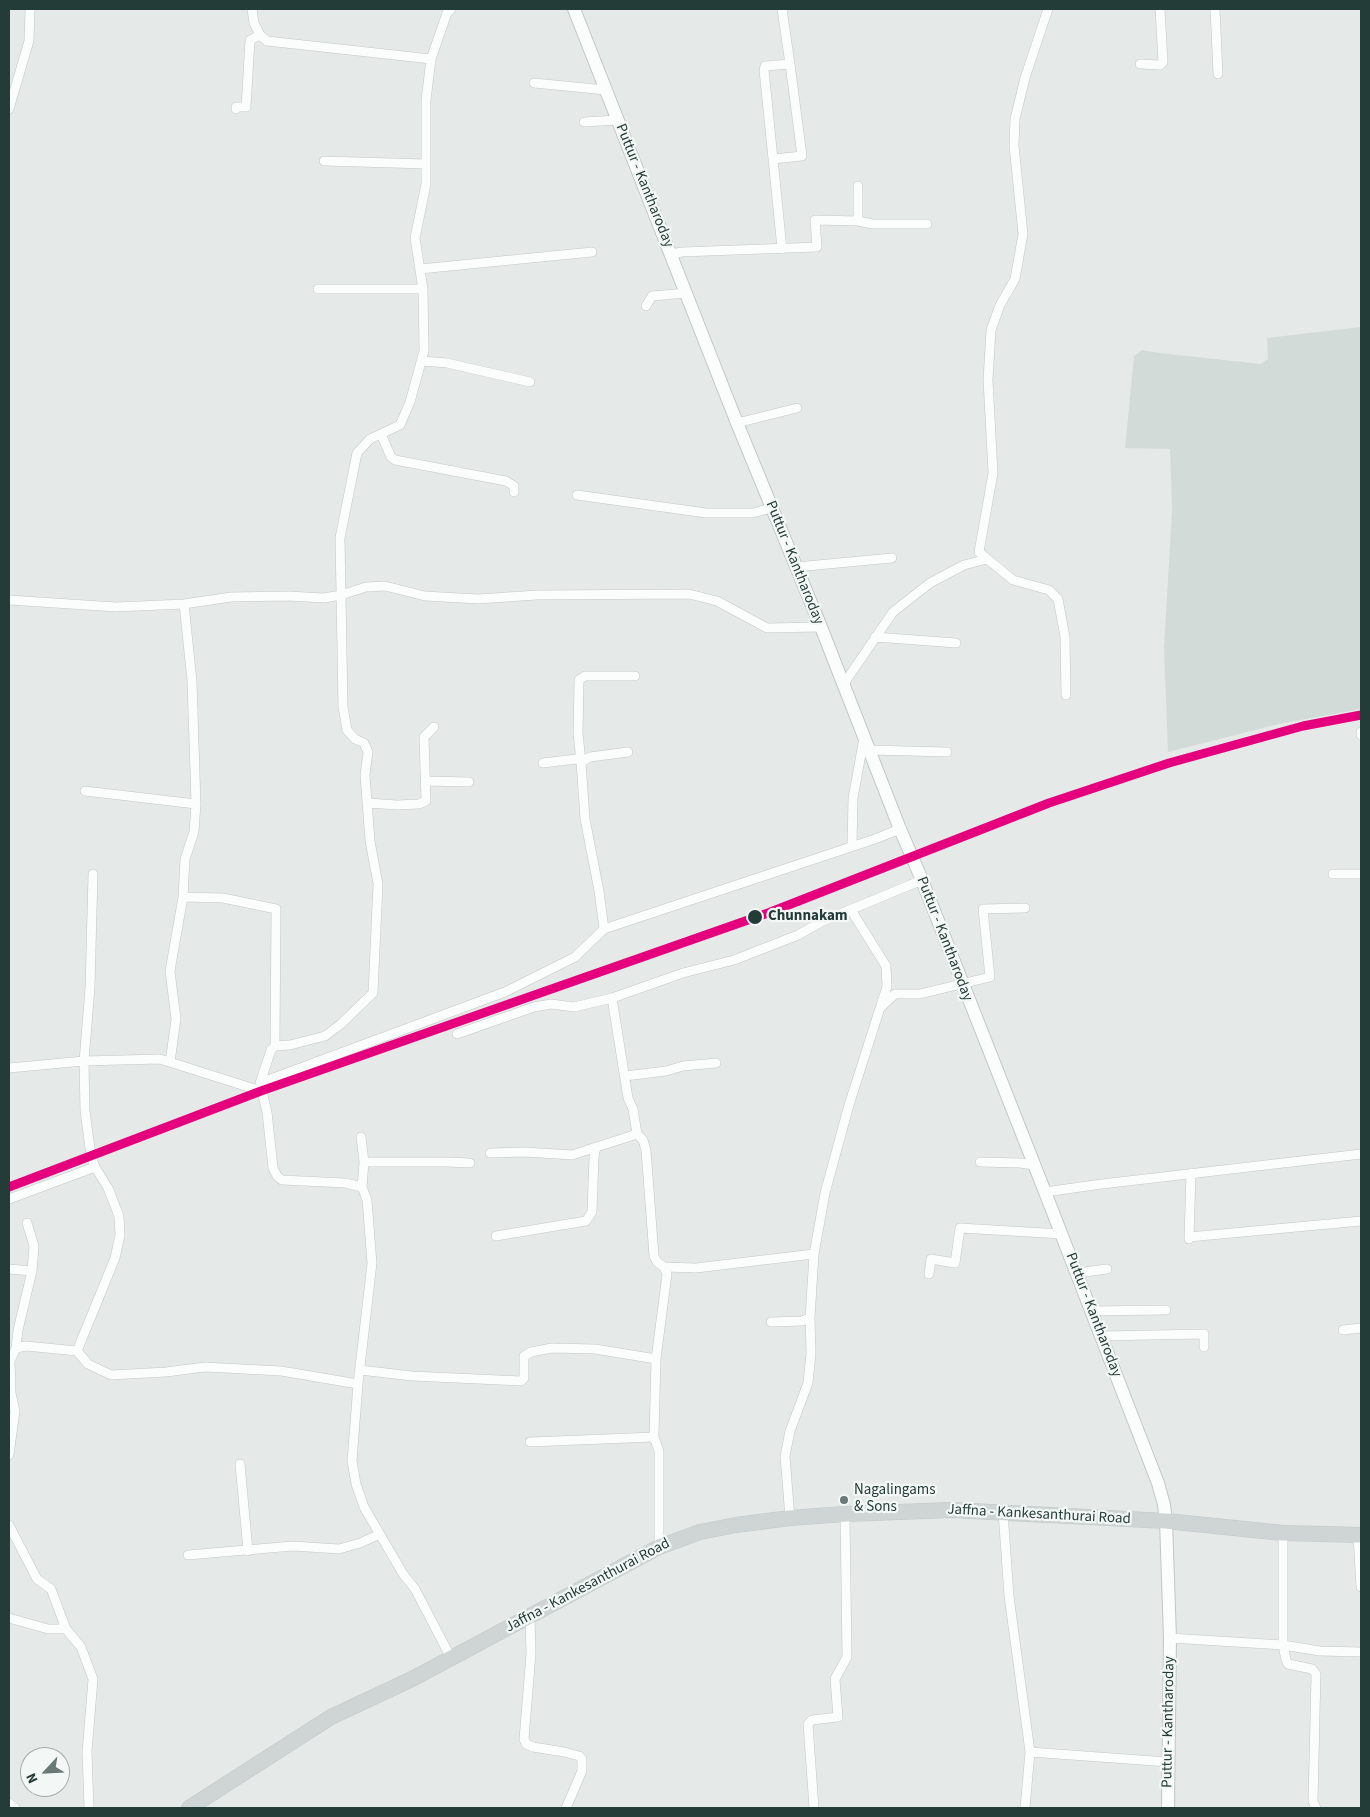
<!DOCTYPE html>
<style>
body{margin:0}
#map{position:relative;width:1370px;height:1817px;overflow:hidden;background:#e5eae8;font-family:"Source Sans 3",sans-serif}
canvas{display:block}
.frame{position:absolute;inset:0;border:10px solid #243c38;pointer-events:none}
.north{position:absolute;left:20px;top:1747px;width:50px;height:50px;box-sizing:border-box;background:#f3f8f6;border:1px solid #a0adaa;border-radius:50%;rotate:245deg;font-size:14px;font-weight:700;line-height:20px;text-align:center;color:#243c38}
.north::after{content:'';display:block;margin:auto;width:18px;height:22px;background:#687976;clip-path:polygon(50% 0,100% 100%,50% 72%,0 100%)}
</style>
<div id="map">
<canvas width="1370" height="1817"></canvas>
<div class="frame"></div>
<div class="north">N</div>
</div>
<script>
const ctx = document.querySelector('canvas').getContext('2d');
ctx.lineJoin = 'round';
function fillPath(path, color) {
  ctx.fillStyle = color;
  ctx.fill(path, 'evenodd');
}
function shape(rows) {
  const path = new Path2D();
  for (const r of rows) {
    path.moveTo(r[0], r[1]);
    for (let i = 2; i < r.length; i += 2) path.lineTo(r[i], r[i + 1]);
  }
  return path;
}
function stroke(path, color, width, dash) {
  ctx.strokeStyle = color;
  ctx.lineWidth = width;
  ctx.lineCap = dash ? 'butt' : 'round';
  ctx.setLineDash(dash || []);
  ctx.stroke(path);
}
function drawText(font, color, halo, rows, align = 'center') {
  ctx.font = font + ' "Source Sans 3",sans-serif';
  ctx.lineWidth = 4.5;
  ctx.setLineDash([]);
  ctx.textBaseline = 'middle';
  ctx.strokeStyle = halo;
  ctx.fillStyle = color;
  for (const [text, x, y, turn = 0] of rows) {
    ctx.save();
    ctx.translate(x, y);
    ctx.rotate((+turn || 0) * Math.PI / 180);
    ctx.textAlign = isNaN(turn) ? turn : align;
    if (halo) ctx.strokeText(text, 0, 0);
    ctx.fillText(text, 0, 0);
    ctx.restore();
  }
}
fillPath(shape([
 [1361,327,1361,709,1279,724,1168,752,1164,648,1172,510,1170,449,1125,448,1134,356,1142,350,1160,353,1261,364,1268,359,1267,338]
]), '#d3dbd8');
const minor = shape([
 [252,9,254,23,260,35,267,41,431,59],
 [782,9,790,64],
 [1048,9,1025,78,1015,119,1014,146,1023,234,1015,279,1000,305,991,330,988,380,993,473,979,552,1013,580,1049,590,1058,599,1065,637,1066,695],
 [1215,9,1218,74],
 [1140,64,1160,65,1163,62,1160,9],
 [534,83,606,90],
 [9,109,29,41,30,9],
 [236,109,236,107,246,107,250,40,260,35],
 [584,122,618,120],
 [773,159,802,156,790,64,765,66,764,70,773,159,782,249],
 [324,161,426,164],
 [858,221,858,186],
 [671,254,682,252,817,247,815,220,858,221,872,224,927,224],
 [420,269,592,252],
 [318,289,423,289],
 [646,306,652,296,686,293],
 [422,361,447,363,530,382],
 [737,423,797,408],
 [381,434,391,457,395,460,506,481,514,486,514,492],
 [577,495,706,513,753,513,771,508],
 [796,567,892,558],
 [9,600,116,607,184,604,231,597,288,596,324,598,341,595,366,587,385,586,425,596,478,599,537,595,689,594,717,601,767,628,821,627],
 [875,637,956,643],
 [843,685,893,612,930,583,964,565,987,559],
 [1361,732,1361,735],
 [869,750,947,752],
 [543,763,576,759,581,762,578,733,579,680,585,676,635,676],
 [426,781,469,782],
 [85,791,196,804],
 [368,803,397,805,419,804,426,801,424,737,434,727],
 [852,846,853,798,864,738],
 [1333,874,1361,874],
 [183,897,223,898,276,909,275,1046,271,1050,260,1083,267,1112,273,1168,277,1176,282,1180,345,1183,362,1187,367,1200,372,1263,358,1384,352,1461,356,1484,364,1507,403,1574,415,1589,451,1658],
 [851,910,886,966,887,987,881,1005],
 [604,929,599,891,585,819,581,762,590,757,628,752],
 [612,998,628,1098,633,1109,637,1134,643,1140,646,1150,654,1256,657,1262,664,1267,667,1274,656,1359,654,1437,659,1451,659,1547],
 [457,1034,534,1007,551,1004,574,1007,612,998,683,973,734,960,798,935,823,921,922,880],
 [275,1046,290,1045,325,1036,341,1024,373,993,378,884,370,841,365,775,368,752,364,743,355,739,347,730,343,707,340,538,357,453,370,439,400,425,410,402,424,351,423,289,415,238,426,184,426,100,431,59,447,13,451,9],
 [170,1062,176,1019,170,971,183,897,185,859,194,832,196,804,192,681,184,604],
 [9,1068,84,1061,160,1059,261,1091],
 [625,1076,666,1071,683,1066,716,1063],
 [260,1083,505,992,575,957,604,929,875,839,900,829],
 [361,1137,364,1162,362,1187],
 [490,1153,525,1152,572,1155,637,1134],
 [364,1162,447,1162,470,1163],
 [980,1162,1020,1163,1034,1165],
 [1045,1192,1102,1184,1361,1154],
 [9,1199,95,1167],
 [496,1236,586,1221,592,1212,594,1157,596,1147],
 [1189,1237,1361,1221],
 [1189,1239,1191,1173],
 [664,1267,696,1268,814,1254],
 [9,1269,32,1271],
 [1077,1273,1107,1269],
 [929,1274,931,1259,955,1263,960,1228,1062,1234],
 [1092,1311,1166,1310],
 [771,1322,802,1321,810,1318],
 [1343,1330,1361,1328],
 [1102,1336,1204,1334,1204,1347],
 [16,1348,18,1330,32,1271,34,1246,27,1223],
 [77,1351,115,1258,120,1235,119,1216,108,1188,95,1167,91,1156,85,1111,84,1061,90,988,93,874],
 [360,1370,412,1376,521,1381,524,1378,524,1356,531,1352,552,1348,595,1349,656,1359],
 [530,1442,654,1437],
 [9,1455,15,1411,11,1393,10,1361,16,1348,26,1346,77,1351,88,1364,111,1375,166,1372,205,1367,281,1371,358,1384],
 [240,1464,248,1551],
 [1003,1512,1009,1596,1030,1752,1025,1808],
 [790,1518,785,1456,790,1431,808,1383,811,1353,810,1318,814,1254,825,1193,849,1105,880,1008,895,994,920,994,990,977,983,909,1025,908],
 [9,1525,37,1579,51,1589,66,1629,81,1647,93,1679,87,1752,89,1808],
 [1283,1533,1283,1645,1286,1660,1288,1664,1312,1669,1316,1674,1313,1801,1316,1808],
 [1358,1535,1361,1587],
 [188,1555,293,1546,339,1549,360,1543,380,1534],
 [530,1617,531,1654,524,1739,526,1744,533,1747,564,1752,579,1756,582,1759,582,1771,566,1808],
 [9,1618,48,1629,66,1629],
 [1170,1638,1283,1645,1320,1651,1361,1652],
 [1030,1752,1168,1762],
 [9,1803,15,1808],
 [814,1808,808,1724,812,1720,838,1717,835,1679,847,1657,845,1514]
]);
const secondary = shape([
 [574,9,737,423,821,627,900,829,922,880,1045,1192,1158,1483,1164,1505,1166,1521,1170,1638,1168,1808]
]);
const primary = shape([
 [189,1808,331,1717,412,1679,659,1547,700,1532,736,1525,790,1518,845,1514,952,1510,1166,1521,1283,1533,1361,1535]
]);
stroke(minor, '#c2c7c5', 10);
stroke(secondary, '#c1c7c5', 14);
stroke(primary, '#c1c9c8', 16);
stroke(minor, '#fbfcfc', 9);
stroke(secondary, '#fbfcfc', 12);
stroke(primary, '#ced5d4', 15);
stroke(shape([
 [9,1187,261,1091,768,913,1049,803,1169,763,1303,726,1361,715]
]), '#e5007d', 9);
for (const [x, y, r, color] of [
 [755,917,8,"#243c38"],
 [844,1500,5,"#687976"]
]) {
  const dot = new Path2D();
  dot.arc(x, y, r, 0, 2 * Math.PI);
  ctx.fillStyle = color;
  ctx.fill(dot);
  stroke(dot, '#f3f8f6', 2);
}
drawText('15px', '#243c38', '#f3f8f6', [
 ["Puttur - Kantharoday",644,186,68],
 ["Puttur - Kantharoday",794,563,68],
 ["Puttur - Kantharoday",944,939,69],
 ["Puttur - Kantharoday",1093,1315,69],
 ["Jaffna - Kankesanthurai Road",1039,1515,3],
 ["Jaffna - Kankesanthurai Road",588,1586,-28],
 ["Puttur - Kantharoday",1169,1722,-89]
]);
drawText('bold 15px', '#243c38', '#f3f8f6', [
 ["Chunnakam",768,917]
], 'left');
drawText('15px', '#243c38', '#f3f8f6', [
 ["Nagalingams",854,1491],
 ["& Sons",854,1508]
], 'left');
</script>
